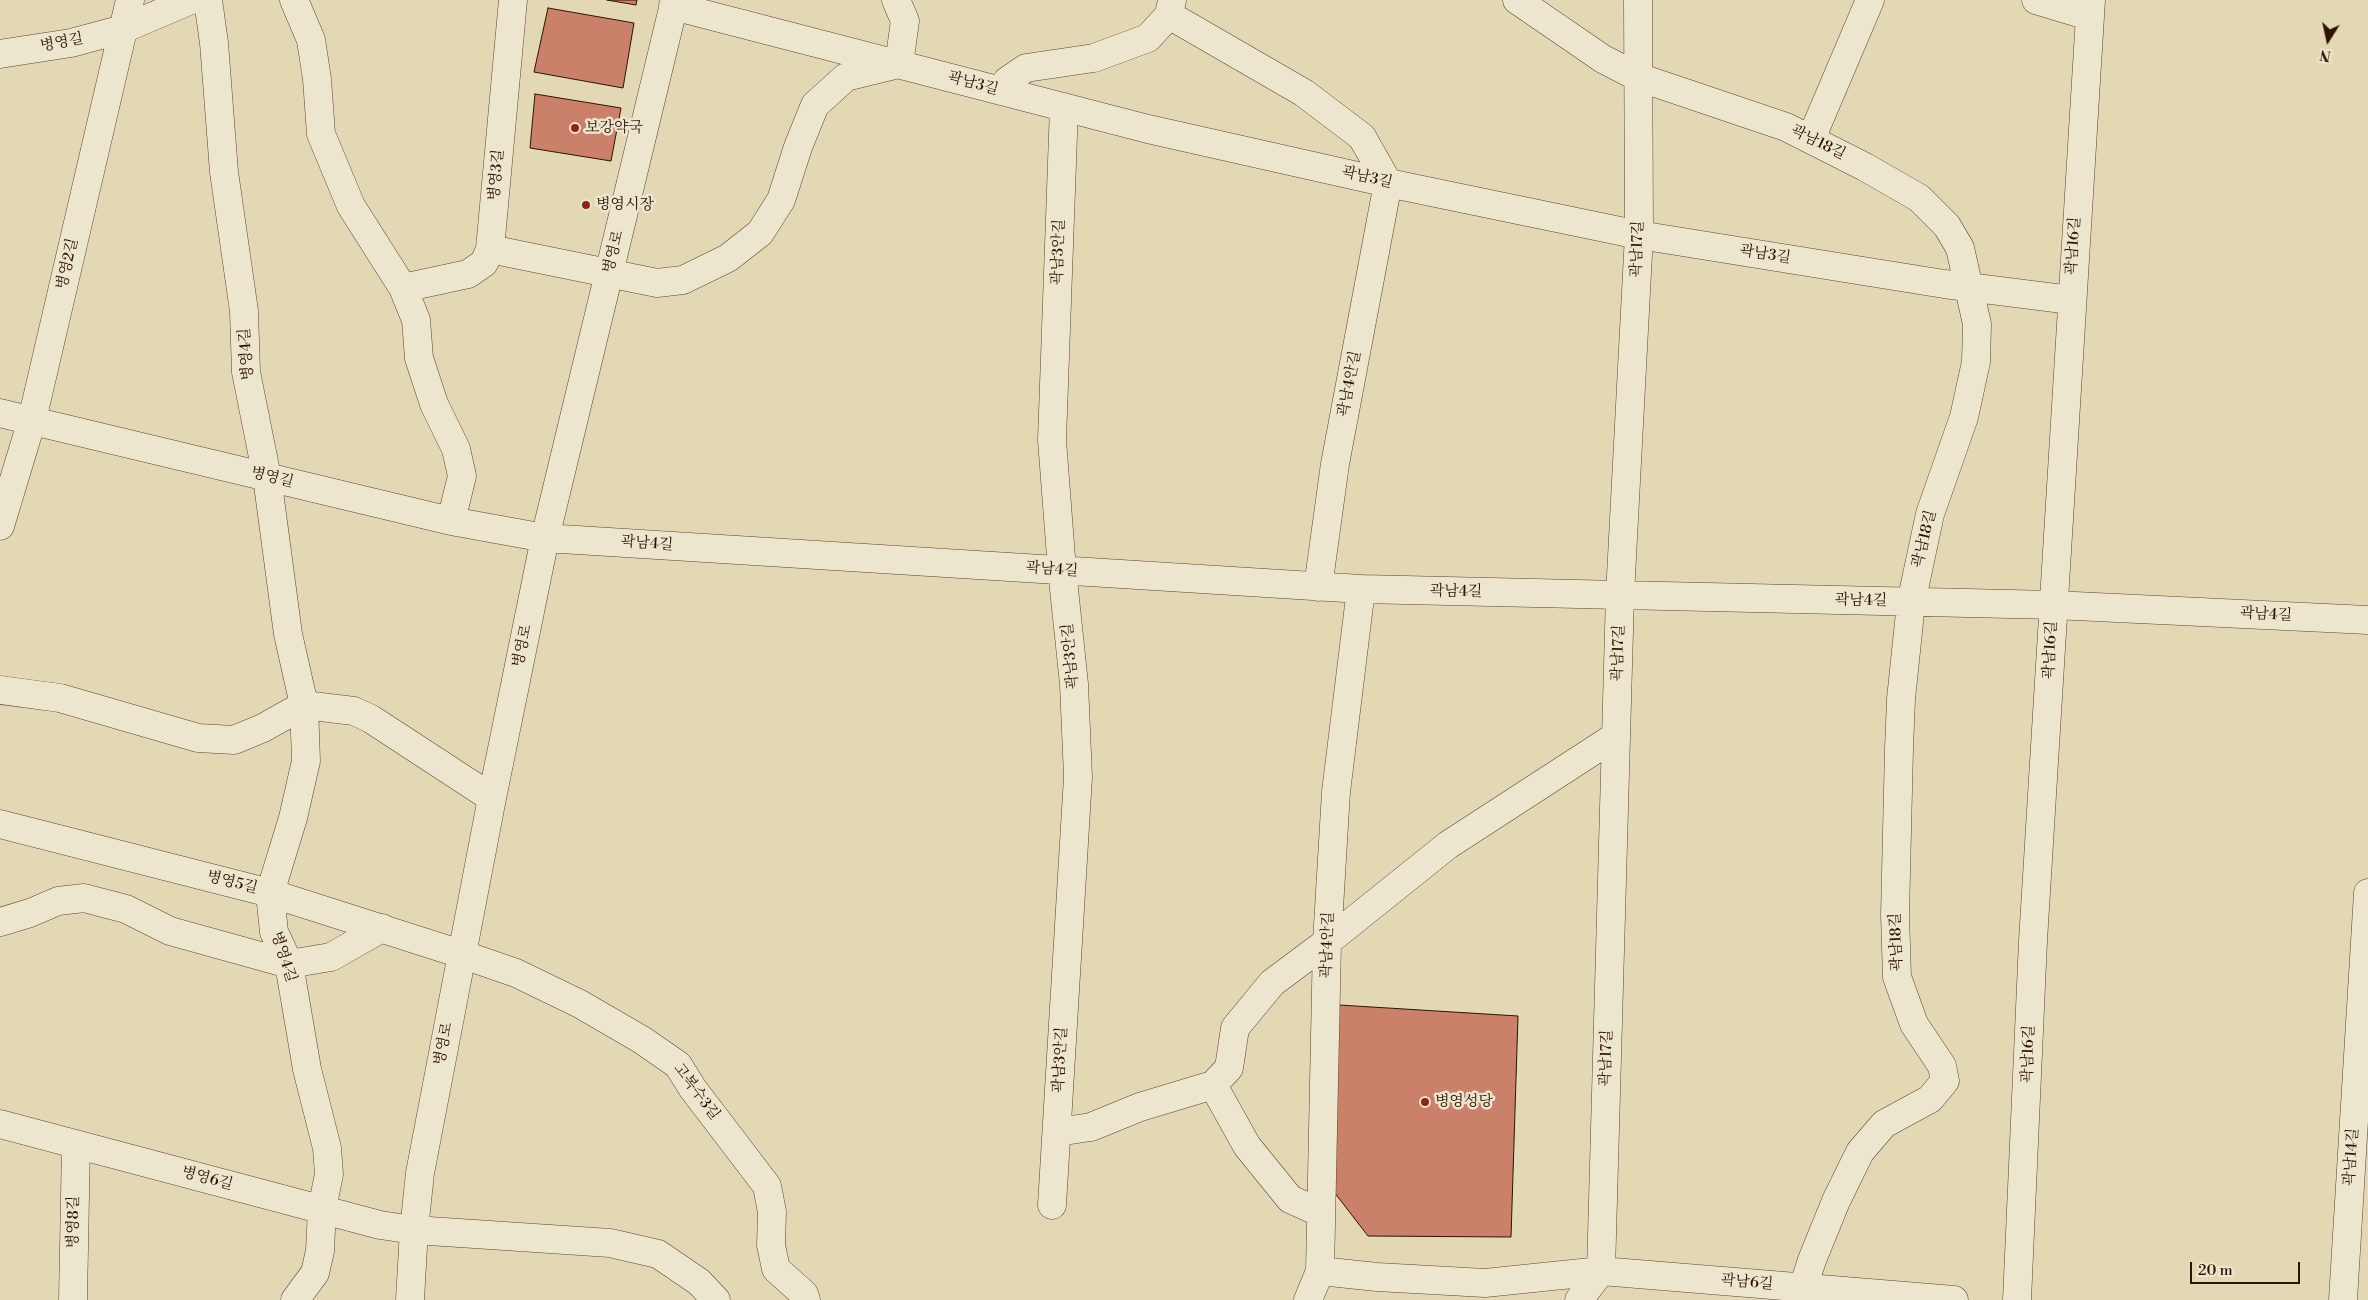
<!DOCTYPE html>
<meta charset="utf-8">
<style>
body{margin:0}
#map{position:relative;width:2368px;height:1300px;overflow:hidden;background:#e3d8b4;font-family:"Libre Bodoni",serif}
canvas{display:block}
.north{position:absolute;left:2303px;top:15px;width:50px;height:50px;-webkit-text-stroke:4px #ede6ce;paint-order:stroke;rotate:190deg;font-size:14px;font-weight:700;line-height:20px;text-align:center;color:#2e1300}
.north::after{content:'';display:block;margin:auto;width:18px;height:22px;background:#2e1300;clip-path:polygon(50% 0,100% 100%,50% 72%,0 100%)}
.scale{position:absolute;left:2190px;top:1262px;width:110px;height:22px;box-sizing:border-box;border:2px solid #2e1300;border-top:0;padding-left:6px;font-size:15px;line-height:18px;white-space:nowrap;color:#2e1300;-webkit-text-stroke:4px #ede6ce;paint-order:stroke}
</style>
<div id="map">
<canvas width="2368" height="1300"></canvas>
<div class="north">N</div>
<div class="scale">20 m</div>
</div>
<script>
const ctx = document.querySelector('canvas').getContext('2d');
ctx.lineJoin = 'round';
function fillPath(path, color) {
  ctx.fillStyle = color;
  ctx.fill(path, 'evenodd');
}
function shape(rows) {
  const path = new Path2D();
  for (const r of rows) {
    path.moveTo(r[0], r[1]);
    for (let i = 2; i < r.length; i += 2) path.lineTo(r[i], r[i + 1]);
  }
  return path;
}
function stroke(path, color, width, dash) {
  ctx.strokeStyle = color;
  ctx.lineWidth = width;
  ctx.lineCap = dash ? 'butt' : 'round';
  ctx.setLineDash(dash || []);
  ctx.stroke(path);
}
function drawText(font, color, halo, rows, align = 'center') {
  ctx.font = font + ' "Libre Bodoni","Noto Serif KR",serif';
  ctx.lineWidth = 5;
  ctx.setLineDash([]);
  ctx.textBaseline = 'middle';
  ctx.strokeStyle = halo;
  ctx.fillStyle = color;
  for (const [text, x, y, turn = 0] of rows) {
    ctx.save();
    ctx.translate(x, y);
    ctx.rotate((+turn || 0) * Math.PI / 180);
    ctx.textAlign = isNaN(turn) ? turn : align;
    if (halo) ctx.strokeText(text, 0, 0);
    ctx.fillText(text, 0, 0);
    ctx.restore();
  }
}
const building = shape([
 [607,0,637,0,636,5,607,0],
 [548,8,634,23,623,88,534,72,548,8],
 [535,94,621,108,611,161,530,148,535,94],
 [1339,1005,1518,1016,1511,1237,1368,1236,1331,1188,1339,1005]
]);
fillPath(building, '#ca8069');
stroke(building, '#2e1300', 1);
const minor = shape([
 [208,0,214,43,224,172,244,311,246,372,267,477,288,634,304,705,306,761,293,818,270,893,274,932,289,964,307,1069,327,1148,329,1174,322,1209,320,1251,315,1273,295,1300],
 [294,0,311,40,317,79,321,134,351,206,403,288,416,320,419,358,434,404,456,449,462,476,451,521],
 [1517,0,1603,59,1638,77,1786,127,1865,167,1919,198,1947,226,1960,248,1977,324,1976,362,1964,417,1930,514,1911,603,1901,699,1899,749,1895,915,1897,977,1914,1024,1942,1066,1945,1081,1930,1099,1884,1124,1860,1152,1836,1201,1812,1260,1803,1288],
 [2036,0,2089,16],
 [673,6,1148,129,1388,183,1639,235,1944,284,2071,300],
 [1169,15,1304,93,1362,137,1388,183,1335,464,1318,587],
 [0,54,71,43,123,29,191,0],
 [1002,91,1007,81,1026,68,1094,58,1148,38,1169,15,1172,0],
 [1811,139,1870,0],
 [490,249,657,283,683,280,728,258,760,233,781,200,798,147,815,105,846,77,899,64,905,21,896,0],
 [403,288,468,274,484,263,490,249,513,0],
 [0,413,451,521,545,538,1361,589,2054,605,2368,620],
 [0,526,32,420,130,0],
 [0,690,60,698,198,738,234,740,263,728,304,705,354,711,371,719,492,798],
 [0,824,270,893,461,954,516,973,580,1004,642,1040,678,1065,693,1089,767,1186,772,1212,771,1245,776,1269,804,1294,806,1300],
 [0,922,30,913,58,901,84,898,126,909,170,931,289,964,331,957,382,928],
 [1213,1085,1247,1146,1290,1199,1321,1213],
 [0,1124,380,1225,414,1230,610,1243,658,1254,699,1282,716,1300],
 [1057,1132,1091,1127,1140,1107,1213,1085,1229,1068,1235,1028,1272,983,1327,942,1448,845,1616,736],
 [1052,1205,1078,777,1074,684,1062,570,1052,440,1064,107],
 [1320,1271,1377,1277,1485,1283,1601,1271,1954,1300],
 [73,1300,76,1144],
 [410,1300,414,1230,420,1173,492,798,545,538,675,0],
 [1308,1300,1320,1271,1327,942,1336,792,1361,589],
 [1579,1300,1601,1271,1620,595,1639,235,1638,0],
 [2017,1300,2033,941,2091,0],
 [2343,1300,2368,893]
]);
stroke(minor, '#5b442d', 29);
stroke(minor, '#ede6ce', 28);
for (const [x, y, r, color] of [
 [575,128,5,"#8f2418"],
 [586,205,5,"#8f2418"],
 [1425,1102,5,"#8f2418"]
]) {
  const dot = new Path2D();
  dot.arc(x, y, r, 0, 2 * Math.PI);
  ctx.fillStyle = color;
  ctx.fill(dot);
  stroke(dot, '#ede6ce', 2);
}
drawText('15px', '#2e1300', '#ede6ce', [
 ["병영길",62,43,-11],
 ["곽남3길",973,84,15],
 ["곽남18길",1818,143,26],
 ["병영3길",497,175,-85],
 ["곽남3길",1367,178,13],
 ["곽남16길",2074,246,-86],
 ["곽남17길",1638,249,-88],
 ["병영로",614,252,-76],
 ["곽남3안길",1059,252,-88],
 ["곽남3길",1765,255,9],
 ["병영2길",68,264,-77],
 ["병영4길",247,354,-94],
 ["곽남4안길",1350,384,-79],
 ["병영길",272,478,14],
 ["곽남18길",1925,539,-76],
 ["곽남4길",647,544,4],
 ["곽남4길",1052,570,4],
 ["곽남4길",1456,592,1],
 ["곽남4길",1861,601,1],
 ["곽남4길",2266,615,3],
 ["병영로",523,646,-78],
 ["곽남16길",2051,650,-87],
 ["곽남17길",1619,653,-88],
 ["곽남3안길",1071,656,-95],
 ["병영5길",232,883,14],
 ["곽남18길",1897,942,-92],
 ["곽남4안길",1328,945,-88],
 ["병영4길",283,957,72],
 ["병영로",444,1044,-79],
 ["곽남16길",2029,1054,-88],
 ["곽남17길",1607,1058,-88],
 ["곽남3안길",1061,1060,-87],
 ["고복수3길",696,1092,53],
 ["곽남14길",2352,1157,-86],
 ["병영6길",207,1179,15],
 ["병영8길",74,1222,-89],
 ["곽남6길",1747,1283,5]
]);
drawText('15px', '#2e1300', '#ede6ce', [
 ["보강약국",585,128],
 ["병영시장",596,205],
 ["병영성당",1435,1102]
], 'left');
</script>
